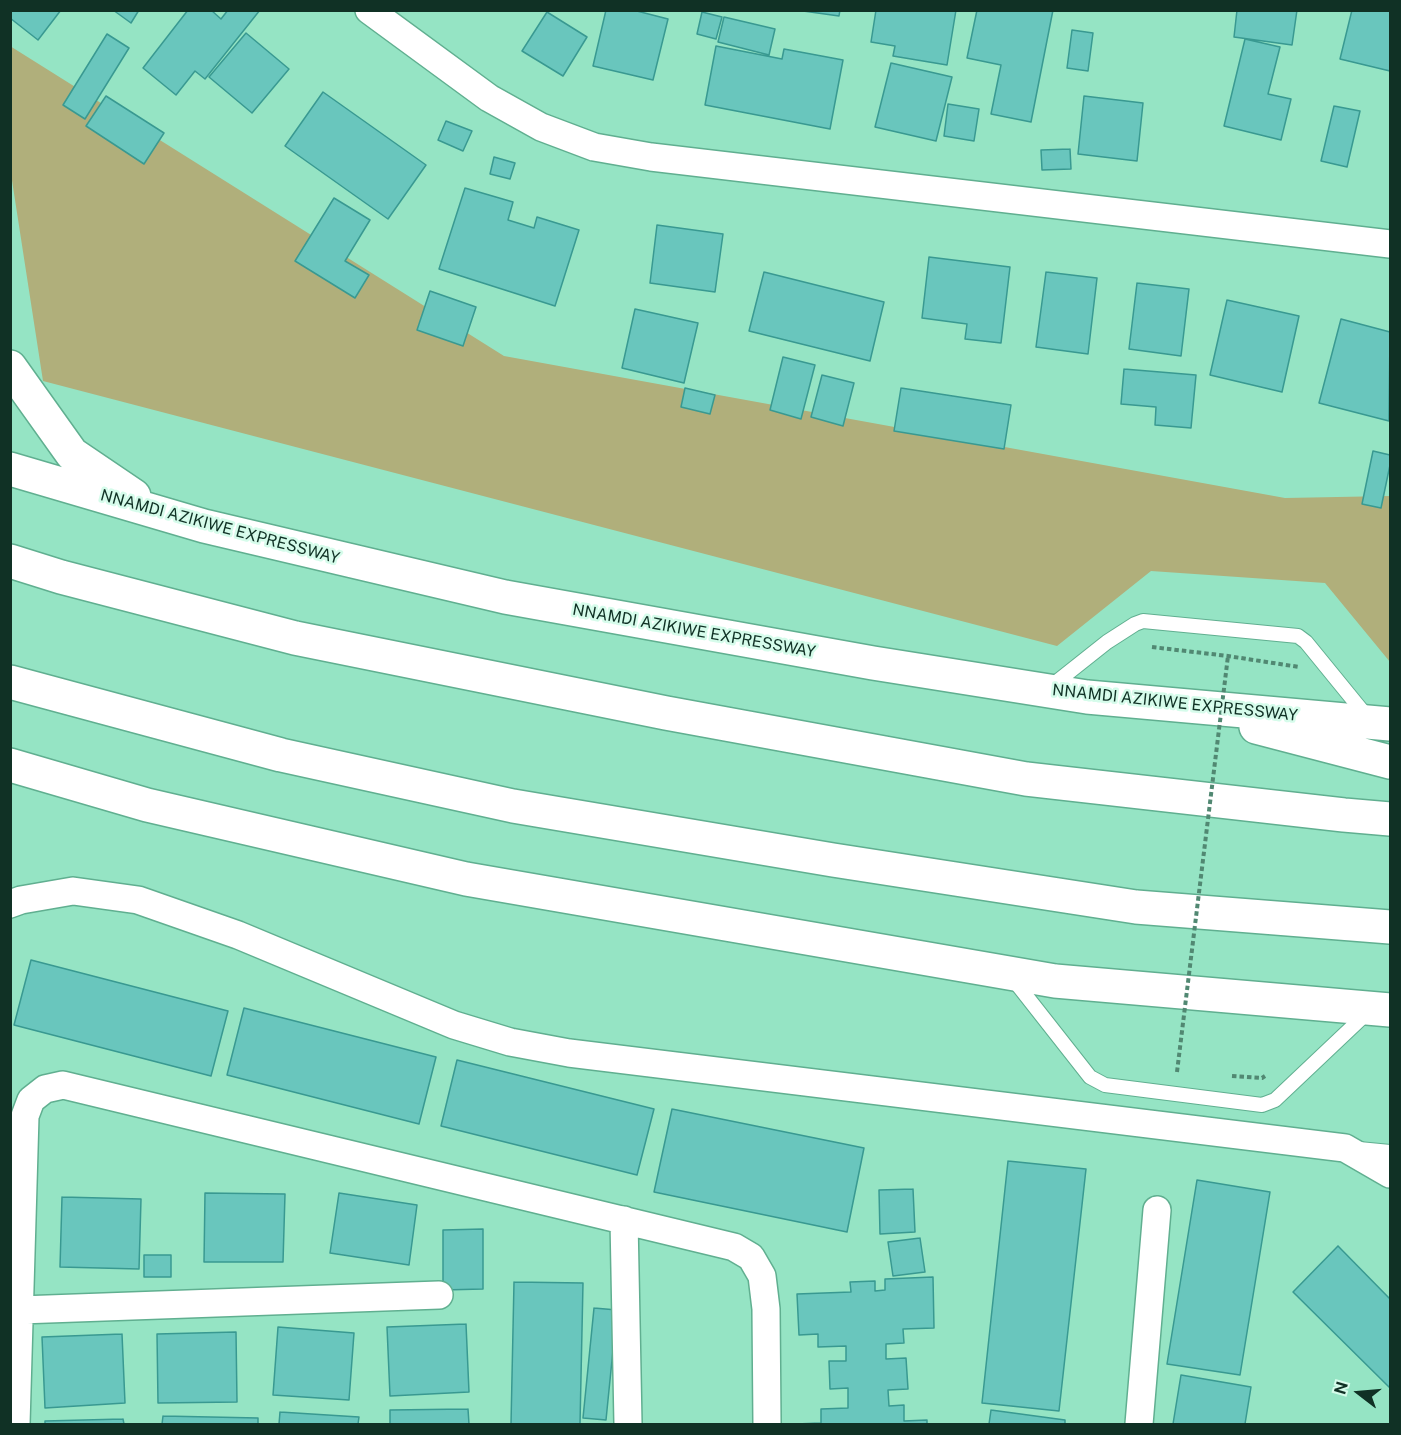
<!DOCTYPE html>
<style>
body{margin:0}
#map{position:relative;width:1401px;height:1435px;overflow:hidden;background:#95e4c4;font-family:"Public Sans",sans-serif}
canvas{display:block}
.frame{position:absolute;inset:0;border:12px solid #103125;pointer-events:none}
.north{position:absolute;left:1329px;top:1363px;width:60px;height:60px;-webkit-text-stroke:4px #d6fceb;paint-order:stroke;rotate:286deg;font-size:16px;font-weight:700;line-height:24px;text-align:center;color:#103125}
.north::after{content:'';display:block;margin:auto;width:21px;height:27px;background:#103125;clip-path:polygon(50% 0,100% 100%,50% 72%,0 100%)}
</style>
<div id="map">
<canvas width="1401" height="1435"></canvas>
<div class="frame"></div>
<div class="north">N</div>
</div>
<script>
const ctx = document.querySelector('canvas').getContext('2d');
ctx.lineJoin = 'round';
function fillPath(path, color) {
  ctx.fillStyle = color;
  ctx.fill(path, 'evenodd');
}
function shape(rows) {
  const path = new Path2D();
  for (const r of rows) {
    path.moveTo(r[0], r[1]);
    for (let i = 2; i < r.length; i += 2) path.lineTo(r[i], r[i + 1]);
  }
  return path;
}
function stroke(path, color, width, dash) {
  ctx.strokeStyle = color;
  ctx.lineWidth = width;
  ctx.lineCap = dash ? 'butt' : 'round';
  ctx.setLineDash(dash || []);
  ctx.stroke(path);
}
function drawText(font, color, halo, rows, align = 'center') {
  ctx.font = font + ' "Public Sans",sans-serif';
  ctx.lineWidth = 5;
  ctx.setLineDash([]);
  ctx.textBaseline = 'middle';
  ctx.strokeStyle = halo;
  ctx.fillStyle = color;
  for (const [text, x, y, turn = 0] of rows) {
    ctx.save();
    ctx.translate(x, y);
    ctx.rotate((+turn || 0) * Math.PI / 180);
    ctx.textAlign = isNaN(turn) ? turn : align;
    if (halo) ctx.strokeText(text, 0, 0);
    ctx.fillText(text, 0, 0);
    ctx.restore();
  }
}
fillPath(shape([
 [10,46,504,356,1285,498,1390,496,1390,662,1325,583,1151,571,1057,646,43,381,11,174]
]), '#b0af7b');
const building = shape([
 [10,10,61,10,38,40,10,18,10,10],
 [113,10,139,10,131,23,113,10],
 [188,10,211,10,221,19,228,10,260,10,205,79,195,71,176,95,143,68,188,10],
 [606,10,633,10,668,19,653,80,593,66,606,10],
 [796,10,840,10,839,16,796,10],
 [876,10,956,10,947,65,893,56,895,46,871,42,876,10],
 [977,10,1053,10,1031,122,991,114,1001,65,967,58,977,10],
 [1237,10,1297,10,1292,45,1234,37,1237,10],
 [1352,10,1390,10,1390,71,1340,59,1352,10],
 [547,12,587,37,563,76,522,51,547,12],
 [702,12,722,17,716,39,697,34,702,12],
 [724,17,775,29,769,55,718,42,724,17],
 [1072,30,1093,33,1088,71,1067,68,1072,30],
 [246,33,289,69,252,113,209,77,246,33],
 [107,34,129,48,85,119,63,105,107,34],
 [1245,39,1280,47,1268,94,1291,99,1281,140,1224,126,1245,39],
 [716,46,782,59,784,49,843,60,830,129,705,105,716,46],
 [891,63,952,77,936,141,875,127,891,63],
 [323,92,426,165,388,219,285,146,323,92],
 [106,96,164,133,144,164,86,126,106,96],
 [1084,96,1143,103,1137,161,1078,154,1084,96],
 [948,104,979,109,974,141,944,136,948,104],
 [1334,106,1360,111,1347,167,1321,161,1334,106],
 [446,121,472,131,463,151,438,140,446,121],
 [1070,149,1071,169,1042,170,1041,150,1070,149],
 [494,157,515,163,510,179,490,174,494,157],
 [465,188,513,202,508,220,534,228,537,217,579,230,555,306,439,269,465,188],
 [334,198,370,220,345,261,369,275,355,298,295,261,334,198],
 [657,225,723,234,715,292,650,283,657,225],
 [929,257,1010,267,1001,343,965,339,967,324,922,318,929,257],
 [764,272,884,302,870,361,749,331,764,272],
 [1046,272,1097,278,1088,354,1036,347,1046,272],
 [1137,283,1189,289,1181,356,1129,349,1137,283],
 [430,291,476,307,463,346,417,330,430,291],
 [1227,300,1299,316,1282,392,1210,375,1227,300],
 [635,309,698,323,684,383,622,368,635,309],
 [1341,319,1390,332,1389,421,1319,403,1341,319],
 [783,357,815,365,801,419,770,410,783,357],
 [1124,369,1196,375,1191,428,1155,425,1156,407,1121,404,1124,369],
 [822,375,854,383,843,426,811,417,822,375],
 [685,388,715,395,710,414,681,407,685,388],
 [901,388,1011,405,1004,449,894,431,901,388],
 [1373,451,1390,455,1390,465,1381,508,1362,504,1373,451],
 [31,960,228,1011,211,1076,14,1025,31,960],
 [244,1008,436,1057,419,1124,227,1075,244,1008],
 [457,1060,654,1109,637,1175,441,1126,457,1060],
 [672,1109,864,1148,847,1232,654,1192,672,1109],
 [1008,1161,1086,1169,1059,1411,982,1403,1008,1161],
 [1197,1180,1270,1192,1240,1375,1167,1364,1197,1180],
 [913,1189,915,1232,880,1234,879,1190,913,1189],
 [205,1193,285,1194,283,1262,204,1262,205,1193],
 [339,1193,417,1205,409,1265,330,1253,339,1193],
 [62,1197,141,1199,139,1269,60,1267,62,1197],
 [483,1229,483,1289,443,1290,443,1230,483,1229],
 [920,1238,925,1272,893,1276,888,1242,920,1238],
 [1338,1246,1390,1299,1390,1388,1293,1292,1338,1246],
 [144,1255,171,1255,171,1277,144,1277,144,1255],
 [933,1277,934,1328,903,1329,904,1343,886,1344,886,1359,906,1358,908,1389,888,1390,889,1406,904,1405,904,1421,927,1420,927,1424,796,1424,821,1423,821,1409,848,1408,848,1388,830,1389,829,1361,846,1361,846,1346,818,1347,818,1334,799,1335,797,1294,851,1292,850,1282,875,1281,875,1291,885,1290,885,1279,933,1277],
 [514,1282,583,1283,580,1424,511,1424,514,1282],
 [594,1308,617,1310,606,1420,583,1418,594,1308],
 [466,1324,469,1392,390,1396,387,1327,466,1324],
 [278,1327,354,1333,349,1400,273,1395,278,1327],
 [236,1332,237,1402,158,1403,157,1334,236,1332],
 [122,1334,125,1403,45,1408,42,1337,122,1334],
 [1181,1375,1251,1387,1245,1424,1173,1424,1181,1375],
 [468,1409,469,1424,390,1424,390,1410,468,1409],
 [991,1410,1065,1420,1065,1424,989,1424,991,1410],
 [280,1412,359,1417,358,1424,279,1424,280,1412],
 [163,1416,258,1418,258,1424,162,1424,163,1416],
 [123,1419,124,1424,45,1424,45,1421,123,1419]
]);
fillPath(building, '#69c6bd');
stroke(building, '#399991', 1.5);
const lane = shape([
 [1049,688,1107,642,1135,624,1143,621,1298,636,1306,642,1368,718],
 [1013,979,1090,1077,1105,1085,1262,1105,1275,1100,1368,1012],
 [1359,1149,1390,1152]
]);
const street = shape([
 [369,10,489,98,541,127,594,147,651,157,1390,244],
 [10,904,21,900,73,891,138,900,238,935,454,1025,510,1042,569,1053,1345,1148,1390,1174],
 [624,1220,628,1424],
 [20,1310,439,1295],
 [16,1424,25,1116,31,1100,45,1089,63,1085,734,1247,751,1257,762,1276,766,1309,767,1424],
 [1139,1424,1157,1210]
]);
const highway = shape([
 [10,367,72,454,134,496],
 [10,469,204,526,505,597,873,663,1087,697,1390,724],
 [10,561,61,577,295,638,666,713,1026,779,1344,815,1390,819],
 [10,682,281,755,513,806,833,860,1136,907,1390,927],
 [1256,727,1390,762],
 [10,765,147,805,466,879,1055,981,1390,1010]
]);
stroke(lane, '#60af90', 16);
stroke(street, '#60af90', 30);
stroke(highway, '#60af90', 36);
stroke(shape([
 [1152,647,1228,656,1299,667],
 [1232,1076,1262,1078,1265,1076]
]), '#518872', 4, [4.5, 3]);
stroke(lane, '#fff', 14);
stroke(street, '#fff', 27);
stroke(highway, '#fff', 33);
stroke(shape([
 [1177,1072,1228,656]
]), '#518872', 4, [4.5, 3]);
drawText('16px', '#103125', '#d6fceb', [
 ["NNAMDI AZIKIWE EXPRESSWAY",220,527,15],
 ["NNAMDI AZIKIWE EXPRESSWAY",694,631,10],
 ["NNAMDI AZIKIWE EXPRESSWAY",1175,703,6]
]);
</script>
